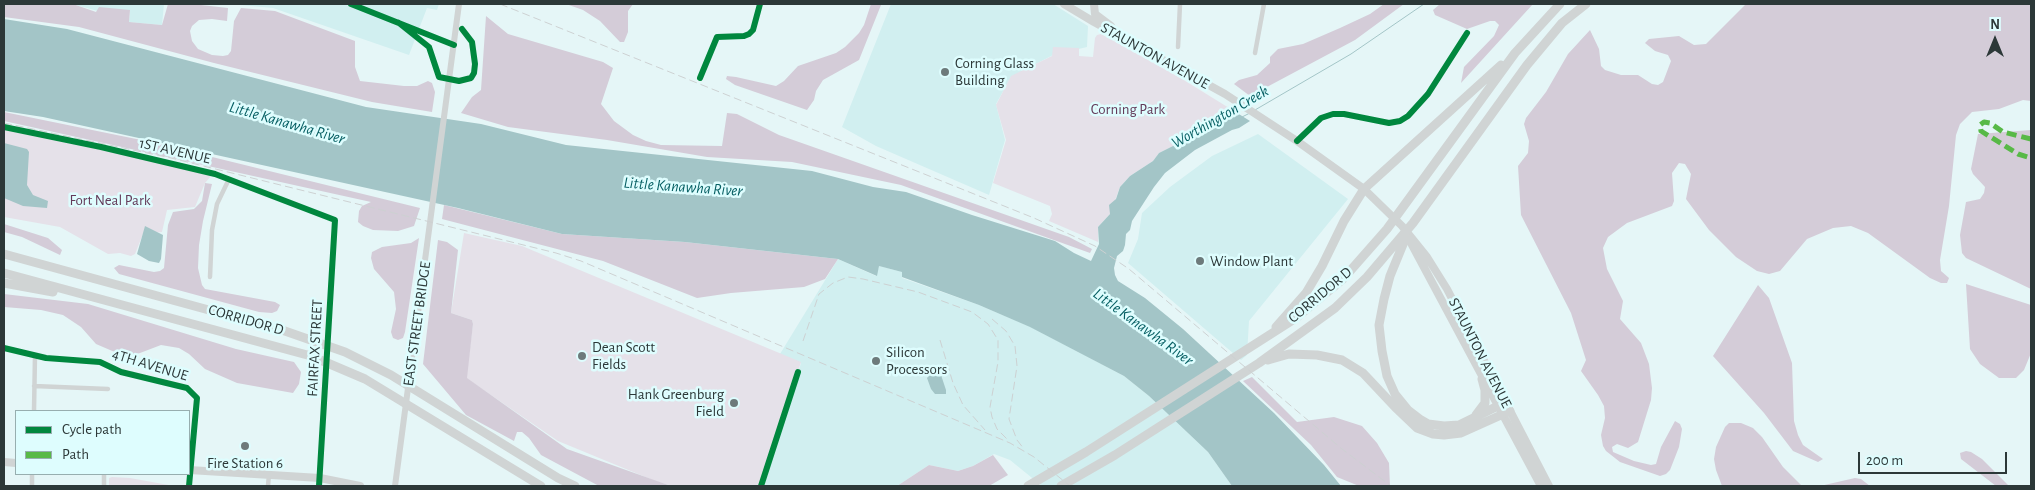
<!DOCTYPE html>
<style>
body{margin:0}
#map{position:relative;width:2035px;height:490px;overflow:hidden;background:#e5f6f7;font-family:"Alegreya Sans",sans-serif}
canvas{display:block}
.frame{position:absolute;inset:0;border:5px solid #2c3838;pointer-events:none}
.legend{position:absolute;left:15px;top:410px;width:175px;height:65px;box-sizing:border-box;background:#defdfe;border:1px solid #97aeaf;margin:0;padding:6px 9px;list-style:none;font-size:15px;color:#2c3838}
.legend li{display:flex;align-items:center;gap:10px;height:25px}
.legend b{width:25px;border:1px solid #97aeaf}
.north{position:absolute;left:1970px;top:15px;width:50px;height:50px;-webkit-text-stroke:4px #defdfe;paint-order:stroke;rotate:0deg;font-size:14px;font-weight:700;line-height:20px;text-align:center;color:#2c3838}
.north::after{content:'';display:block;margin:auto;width:18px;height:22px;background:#2c3838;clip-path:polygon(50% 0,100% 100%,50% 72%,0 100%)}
.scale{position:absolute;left:1858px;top:452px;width:149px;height:22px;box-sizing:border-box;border:2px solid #2c3838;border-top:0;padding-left:6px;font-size:15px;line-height:18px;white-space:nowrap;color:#2c3838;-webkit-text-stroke:4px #defdfe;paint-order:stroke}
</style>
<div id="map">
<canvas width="2035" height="490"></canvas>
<div class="frame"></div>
<ul class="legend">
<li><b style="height:6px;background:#00873e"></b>Cycle path</li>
<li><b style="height:6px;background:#58b947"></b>Path</li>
</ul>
<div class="north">N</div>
<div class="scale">200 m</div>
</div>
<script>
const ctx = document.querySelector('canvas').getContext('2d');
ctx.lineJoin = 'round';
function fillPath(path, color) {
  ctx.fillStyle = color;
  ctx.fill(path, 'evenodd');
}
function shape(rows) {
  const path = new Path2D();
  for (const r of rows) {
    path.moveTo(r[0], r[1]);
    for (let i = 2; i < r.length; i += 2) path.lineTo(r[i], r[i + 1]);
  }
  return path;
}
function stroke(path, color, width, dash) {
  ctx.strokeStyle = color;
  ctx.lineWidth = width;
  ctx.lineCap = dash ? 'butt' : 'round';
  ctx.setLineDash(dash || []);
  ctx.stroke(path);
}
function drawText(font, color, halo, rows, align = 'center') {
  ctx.font = font + ' "Alegreya Sans",sans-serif';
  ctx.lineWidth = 5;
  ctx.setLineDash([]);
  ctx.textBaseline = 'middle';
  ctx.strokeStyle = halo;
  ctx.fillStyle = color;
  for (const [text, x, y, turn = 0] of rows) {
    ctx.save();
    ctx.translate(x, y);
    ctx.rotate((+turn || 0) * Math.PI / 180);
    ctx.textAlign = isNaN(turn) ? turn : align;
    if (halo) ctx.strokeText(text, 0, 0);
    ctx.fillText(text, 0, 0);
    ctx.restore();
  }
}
fillPath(shape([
 [72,4,164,4,162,25,129,22,130,10,98,11],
 [229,4,439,4,437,10,427,8,409,55,273,8],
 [891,4,1053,4,1088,26,1087,47,1053,55,1011,77,996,104,1005,140,989,195,876,146,842,127],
 [1258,134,1348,199,1249,321,1247,355,1241,360,1128,263,1138,239,1142,213,1170,187,1212,156],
 [838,259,876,276,879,266,903,272,902,278,979,305,1031,327,1124,376,1149,396,1208,452,1232,486,1042,486,1010,460,994,454,973,466,958,471,929,465,897,486,764,486,801,363,780,354]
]), '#d1eff0');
fillPath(shape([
 [1101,34,1182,79,1234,111,1193,139,1177,144,1159,153,1153,161,1130,176,1120,187,1110,214,1098,227,1098,242,1049,221,1052,214,1050,206,993,183,1006,140,996,105,1011,76,1052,56,1053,47,1079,48,1079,56,1093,57,1095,38,1097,35],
 [4,130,145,159,211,176,205,183,195,207,167,210,162,232,143,234,135,254,131,256,120,253,108,254,60,227,4,217],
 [464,233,522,246,801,362,761,486,672,486,655,481,558,441,466,378,473,324,472,320,451,313],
 [112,477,130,478,174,486,109,486,109,478]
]), '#e5e1e9');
fillPath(shape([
 [4,4,73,4,96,12,99,7,130,10,129,22,162,25,168,4,192,4,228,8,227,21,212,19,199,20,192,26,190,31,192,41,198,49,212,55,223,56,228,55,231,51,234,21,241,8,275,11,355,41,355,67,360,81,404,86,417,86,428,81,432,83,435,92,432,112,372,102,214,63,79,27,4,17],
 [566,4,633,4,628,11,628,32,624,42,620,42,600,21,583,10],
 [871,4,881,5,859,60,823,80,816,91,814,100,807,110,735,85,726,79,727,76,736,77,776,86,784,81,798,66,836,53,845,47,859,33,864,25],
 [1384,4,1404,4,1355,40,1250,96,1234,84,1239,80,1257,75,1270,63,1270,57,1278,49,1303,44,1340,28,1370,14],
 [1440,4,1533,4,1461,83,1464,67,1494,36,1499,25,1495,21,1490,21,1467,29,1435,15,1433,10],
 [1746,4,2031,4,2031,101,2023,100,1999,109,1972,112,1960,124,1956,135,1949,206,1940,260,1941,271,1949,278,1947,283,1941,283,1930,278,1868,233,1851,226,1833,228,1807,239,1780,271,1769,274,1757,271,1736,257,1709,230,1686,199,1691,174,1685,164,1679,163,1672,173,1674,201,1672,206,1627,223,1608,237,1603,248,1607,269,1623,301,1620,319,1641,343,1649,364,1652,388,1651,400,1638,442,1628,448,1617,444,1612,447,1613,452,1634,461,1651,465,1656,464,1661,447,1675,421,1680,424,1682,429,1679,447,1670,470,1666,474,1660,476,1620,462,1606,451,1603,446,1601,435,1605,418,1604,406,1598,395,1581,371,1586,360,1571,313,1521,215,1518,166,1528,153,1529,141,1524,124,1526,118,1546,92,1568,54,1590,30,1599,49,1601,66,1605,70,1621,75,1638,75,1652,84,1658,85,1663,82,1671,61,1668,55,1655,51,1645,43,1649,39,1679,36,1694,45,1706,44],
 [486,16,508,34,603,62,613,68,601,104,614,121,633,135,646,141,661,145,722,146,727,113,737,114,779,135,1069,237,1092,249,1090,253,901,185,792,162,707,157,607,140,508,127,461,113,472,97,481,90],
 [4,112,151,142,420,208,414,226,398,231,373,230,363,226,358,222,359,211,362,206,371,202,4,121],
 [2031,130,2031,289,1966,258,1962,253,1960,235,1966,202,1980,199,1984,193,1985,187,1973,174,1971,169,1978,134],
 [205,183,212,184,203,221,199,245,198,268,202,285,205,289,275,302,280,305,277,311,272,313,259,312,119,274,114,268,119,265,154,272,160,271,164,268,168,225,173,212,194,209,202,201],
 [444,205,562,234,685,242,838,259,825,279,804,287,731,293,697,298,603,261,442,219],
 [4,224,48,238,62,250,60,255,22,237,4,232],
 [419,238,405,332,403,338,398,340,393,338,391,332,396,309,394,292,374,269,371,258,372,252,382,247,411,243],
 [438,240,447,242,458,250,451,313,472,320,473,324,467,378,567,449,671,486,599,486,541,455,529,438,522,432,517,432,514,441,466,415,423,364],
 [1966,284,2031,305,2031,353,2024,370,2016,378,1999,378,1980,364,1970,349],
 [1758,285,1769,298,1792,363,1794,421,1798,435,1803,445,1823,459,1818,462,1793,451,1764,413,1713,356],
 [4,294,88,304,236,349,294,362,301,372,299,384,293,393,237,383,205,369,189,354,179,348,161,345,140,353,128,356,117,353,96,344,81,327,63,315,41,310,4,307],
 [1252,377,1297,422,1334,417,1362,426,1377,443,1389,463,1390,486,1359,486,1337,477,1311,445,1243,381],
 [1729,423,1741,423,1753,428,1762,437,1783,467,1801,485,1814,486,1722,486,1716,470,1714,459,1716,447,1725,427],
 [1966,451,1971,452,1982,459,2009,486,1996,486,1961,459,1960,453],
 [993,455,1008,475,989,486,897,486,929,465,958,471,973,466],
 [1855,478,1861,479,1870,486,1820,486]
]), '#d4ccd8');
fillPath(shape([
 [4,19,67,29,366,107,481,124,566,145,812,171,873,187,906,192,972,215,1055,241,1074,253,1091,261,1099,244,1098,227,1110,214,1109,205,1116,199,1120,187,1130,176,1153,161,1159,153,1177,144,1193,139,1234,111,1250,121,1239,128,1232,130,1195,150,1165,173,1154,187,1132,221,1130,230,1126,234,1125,245,1123,251,1117,256,1114,268,1115,275,1118,281,1145,298,1183,329,1274,413,1324,465,1341,486,1232,486,1208,452,1149,396,1124,376,1030,327,979,305,902,277,902,272,879,266,877,276,838,259,685,242,562,234,458,208,43,117,4,111],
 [4,143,27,149,29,152,27,185,33,195,48,201,47,208,23,206,4,198],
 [145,226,163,235,161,259,159,263,149,261,137,254],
 [935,369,941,375,946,390,946,394,935,394,931,389,927,378]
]), '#a3c5c7');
stroke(shape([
 [1255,110,1351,54,1424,4],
 [1242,117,1250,113]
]), '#a3c5c7', 1);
stroke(shape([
 [351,4,454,45],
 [1178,47,1180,4],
 [1255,53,1264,4],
 [700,78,717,37,744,36,749,34,753,30,760,4],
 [4,127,101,147,215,174,335,220,319,486],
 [1297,141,1321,118,1333,114,1344,114,1389,123,1400,121,1408,116,1428,94,1467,33],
 [210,277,212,230,217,204,229,179],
 [4,348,46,358,100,362,121,372,187,388,197,398,189,486],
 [34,386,108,389],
 [34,411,35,355],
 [32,486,32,474],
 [104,486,104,474],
 [268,486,269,474],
 [761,486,798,372]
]), '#d0d4d4', 4.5);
stroke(shape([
 [395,486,459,4]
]), '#d0d4d4', 6);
stroke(shape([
 [1064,4,1094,22,1225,94,1297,141,1364,189,1402,226,1427,257,1447,289,1549,486],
 [1094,4,1095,14,1111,26],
 [1411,243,1541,486],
 [4,462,16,463],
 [189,470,320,478,360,486]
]), '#d0d4d4', 8);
stroke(shape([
 [1406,237,1390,276,1384,299,1379,325,1382,351,1387,376,1395,394,1408,410,1421,420,1428,424,1444,426,1459,425,1506,402],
 [4,254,282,330,345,352,391,375,558,478,575,486],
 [4,273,311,356,365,379,541,486],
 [4,283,53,292],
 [1276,327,1306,293,1322,266,1344,221,1364,189,1501,65],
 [1268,360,1289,354,1317,355,1342,360,1363,373,1395,407,1417,428,1433,434,1444,435,1461,433,1510,411],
 [1476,415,1485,403,1485,390,1482,379],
 [1028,486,1086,452,1296,318,1343,279,1387,229,1515,53,1560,4],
 [1061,486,1115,455,1259,363,1335,308,1367,277,1413,223,1527,65,1562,23,1586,4]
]), '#d0d4d4', 9);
stroke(shape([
 [500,4,1034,218,1095,246,1129,269,1342,449,1391,486],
 [4,123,171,158,556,253,581,261,1010,443,1034,457,1070,486],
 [992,319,1006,331,1015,346,1017,366,1009,419,1017,440,1024,449],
 [940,340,953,383,963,405,985,430],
 [803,341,819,294,833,283,848,277,863,279,918,292,972,312,988,324,998,340,998,362,990,407,992,417,997,429,1007,439]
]), '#cdd1d2', 1, [8, 4]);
stroke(shape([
 [2031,139,2003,132,1990,123,1984,122,1980,125,1981,131,2018,154,2031,158]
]), '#58b947', 5, [10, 5]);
stroke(shape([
 [351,4,454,45],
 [399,23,429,47,439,77,459,81,471,78,474,73,475,64,472,42,462,29],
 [700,78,717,37,744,36,749,34,753,30,760,4],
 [4,127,101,147,215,174,335,220,319,486],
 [1297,141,1321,118,1333,114,1344,114,1389,123,1400,121,1408,116,1428,94,1467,33],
 [4,348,46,358,100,362,121,372,187,388,197,398,189,486],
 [761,486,798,372]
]), '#00873e', 6);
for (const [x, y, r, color] of [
 [945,72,5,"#6d7a7b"],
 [1200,261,5,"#6d7a7b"],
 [582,356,5,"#6d7a7b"],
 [876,361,5,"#6d7a7b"],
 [734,403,5,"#6d7a7b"],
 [245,446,5,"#6d7a7b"]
]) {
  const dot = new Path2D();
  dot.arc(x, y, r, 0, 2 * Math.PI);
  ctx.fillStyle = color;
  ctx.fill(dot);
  stroke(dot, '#defdfe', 2);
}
drawText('15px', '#2c3838', '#defdfe', [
 ["STAUNTON AVENUE",1155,56,29],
 ["1ST AVENUE",175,151,13],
 ["CORRIDOR D",1320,295,-40],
 ["CORRIDOR D",246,320,16],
 ["EAST STREET BRIDGE",417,324,-82],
 ["FAIRFAX STREET",315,348,-87],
 ["STAUNTON AVENUE",1480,353,63],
 ["4TH AVENUE",150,365,17]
]);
drawText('15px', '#2c3838', '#defdfe', [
 ["Corning Glass",955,63],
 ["Building",955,80],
 ["Window Plant",1210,261],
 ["Dean Scott",592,347],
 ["Fields",592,364],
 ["Silicon",886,352],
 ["Processors",886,369],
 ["Hank Greenburg",724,394,"right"],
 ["Field",724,411,"right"],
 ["Fire Station 6",245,463,"center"]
], 'left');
drawText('15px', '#633a59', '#defdfe', [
 ["Corning Park",1128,109],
 ["Fort Neal Park",110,200]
]);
drawText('italic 16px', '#065f63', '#defdfe', [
 ["Worthington Creek",1220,117,-30],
 ["Little Kanawha River",287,123,16],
 ["Little Kanawha River",683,187,4],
 ["Little Kanawha River",1143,327,36]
]);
</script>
